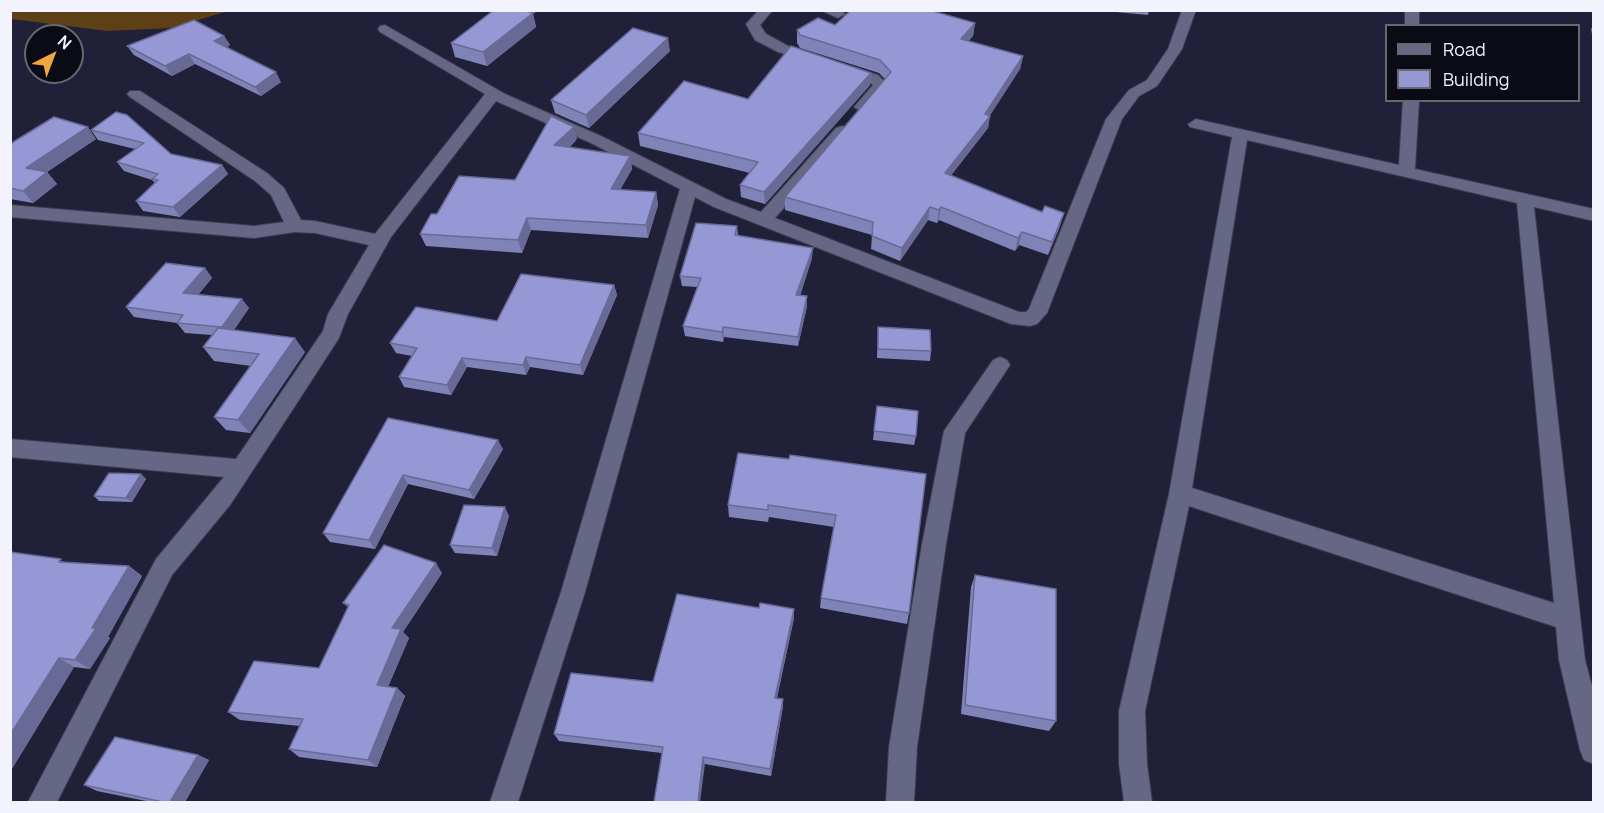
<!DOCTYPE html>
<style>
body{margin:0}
#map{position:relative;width:1604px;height:813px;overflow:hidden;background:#202039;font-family:Manrope,sans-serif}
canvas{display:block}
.frame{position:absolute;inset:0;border:12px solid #f2f3fd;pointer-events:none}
.legend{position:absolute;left:1385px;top:24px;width:195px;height:78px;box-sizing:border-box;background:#0b0b16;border:2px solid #676872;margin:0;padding:8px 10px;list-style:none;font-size:18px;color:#f2f3fd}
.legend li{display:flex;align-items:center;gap:12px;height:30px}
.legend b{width:30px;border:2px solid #676872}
.north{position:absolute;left:24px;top:24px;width:60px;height:60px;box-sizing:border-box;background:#0b0b16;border:2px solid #676872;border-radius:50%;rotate:42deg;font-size:16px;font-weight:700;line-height:24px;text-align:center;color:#f2f3fd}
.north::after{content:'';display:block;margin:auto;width:21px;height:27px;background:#f0a63f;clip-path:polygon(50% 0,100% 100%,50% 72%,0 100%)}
</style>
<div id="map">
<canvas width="1604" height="813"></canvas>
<div class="frame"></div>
<ul class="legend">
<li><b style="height:8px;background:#656785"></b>Road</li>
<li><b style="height:16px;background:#9598d5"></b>Building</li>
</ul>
<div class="north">N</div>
</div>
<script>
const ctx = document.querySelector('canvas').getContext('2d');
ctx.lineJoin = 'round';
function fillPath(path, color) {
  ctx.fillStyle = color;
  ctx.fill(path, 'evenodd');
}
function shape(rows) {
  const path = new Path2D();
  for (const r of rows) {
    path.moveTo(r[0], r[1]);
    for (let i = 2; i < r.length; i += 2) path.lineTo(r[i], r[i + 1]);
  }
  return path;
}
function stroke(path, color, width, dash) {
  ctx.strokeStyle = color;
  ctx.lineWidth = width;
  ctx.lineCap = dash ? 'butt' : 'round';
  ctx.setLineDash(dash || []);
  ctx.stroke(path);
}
fillPath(shape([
 [11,10,228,11,172,28,107,31,11,19]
]), '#5e4016');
const minor = shape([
 [759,10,773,10,760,25,766,34,788,46,819,56,821,59,819,62,814,63,778,52,755,40,746,24,759,10],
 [820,10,841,10,845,14,838,18,820,10],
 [1182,10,1196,10,1182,49,1157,86,1139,96,1122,119,1047,313,1037,324,1030,326,1011,324,714,207,695,197,585,592,518,802,490,802,561,592,680,189,591,143,496,101,391,237,348,314,339,338,293,409,230,505,172,575,57,802,28,802,156,559,224,477,10,457,10,439,236,459,323,331,328,314,369,245,315,233,295,232,254,238,10,217,10,205,254,226,284,222,271,195,255,181,130,97,127,94,130,91,140,91,267,173,284,188,301,220,315,221,375,234,485,94,380,32,378,29,380,26,385,25,505,94,603,137,726,199,761,212,836,128,842,126,848,128,850,131,848,134,775,218,1019,312,1026,312,1029,309,1106,119,1129,90,1147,80,1168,49,1182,10],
 [1405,10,1419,10,1419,26,1405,26,1405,10],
 [843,64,878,75,888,85,867,110,862,112,854,107,873,85,868,81,838,71,836,68,843,64],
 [1403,100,1419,100,1415,169,1594,209,1594,221,1534,207,1585,660,1594,694,1594,764,1584,760,1580,750,1559,660,1556,627,1189,506,1145,711,1147,764,1152,802,1124,802,1119,764,1119,711,1169,494,1232,137,1190,127,1188,124,1196,119,1399,165,1403,100],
 [1247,140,1517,203,1554,603,1192,488,1247,140],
 [1000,357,1007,360,1010,365,965,433,946,544,917,747,914,802,886,802,889,747,922,544,944,431,993,360,1000,357]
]);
stroke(minor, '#3d3c51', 2);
fillPath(minor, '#656785');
fillPath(shape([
 [494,10,538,10,533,14,536,27,487,66,455,57,451,43],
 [1094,10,1149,10,1148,15],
 [975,23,973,36,968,41,1023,56,1020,69,990,115,988,128,951,175,1060,226,1048,255,1019,245,1015,251,939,220,937,223,928,220,900,261,871,249,872,235,785,210,785,197,885,79,879,73,800,48,797,43,797,30,835,25],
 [1593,26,1593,39,1591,29],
 [224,36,230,45,227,47,281,82,261,96,195,64,172,76,134,55,127,46],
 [670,51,589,128,555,113,551,100],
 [871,73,870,85,765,204,741,197,740,185,750,173,640,146,638,133,748,99],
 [116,112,171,154,222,165,228,174,180,217,143,211,136,201,155,183,152,180,124,171,117,162,135,149,98,140,91,130],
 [96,139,47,172,57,184,33,203,10,199,10,144],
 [577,139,569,148,630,156,632,169,620,190,656,192,658,205,648,238,531,230,522,253,426,246,420,234,437,214,515,180],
 [737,226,738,236,812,258,800,296,807,306,798,346,724,337,723,342,685,336,683,326,697,287,682,286,680,276],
 [205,268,212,278,198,295,249,308,234,330,305,352,250,433,226,430,214,417,251,366,214,361,203,347,212,335,185,333,177,323,134,317,126,307],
 [614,285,617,295,583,375,530,367,526,375,467,367,451,395,404,387,399,377,412,356,396,353,390,343,497,321],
 [878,327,931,351,930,361,877,358],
 [877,406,916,436,914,445,873,440],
 [388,418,503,449,474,499,408,484,375,549,330,542,323,533],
 [790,455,909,613,907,624,820,608,821,598,834,527,769,517,768,522,729,517,728,505,789,459],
 [141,474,146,479,132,502,99,501,94,496],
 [509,516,497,556,455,553,450,545],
 [10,552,66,562,129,566,142,576,108,637,110,638,90,669,74,667,10,772],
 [442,573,403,632,409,638,388,687,397,688,405,696,377,767,299,757,289,749,300,726,240,720,228,712,319,668,348,607,343,603],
 [975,575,1056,721,1049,731,961,714,971,587],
 [759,608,794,609,794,618,777,698,783,706,771,776,705,764,662,753,559,741,554,734,653,682],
 [198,755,209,760,185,802,151,802,97,791,84,785]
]), '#8083b7');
fillPath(shape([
 [529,10,538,10,533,14,536,27,487,66,483,52,530,15],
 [975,23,973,36,959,52,961,39],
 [224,36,230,45,220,51,214,41],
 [668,38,670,51,589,128,586,115],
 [189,54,195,64,172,76,165,66],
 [1023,56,1020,69,987,120,990,116,988,128,943,186,945,173],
 [276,72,281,82,261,96,255,87],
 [871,73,870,85,765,204,764,192],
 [88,127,96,139,47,172,57,184,33,203,23,191,26,168],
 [574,127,577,139,558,158,554,145],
 [630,156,632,169,613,202,611,189],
 [222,165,228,174,180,217,173,207],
 [656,192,658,205,648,238,646,225],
 [930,207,928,220,900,261,902,248],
 [941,207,939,220,937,223,939,210],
 [1064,213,1060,226,1048,255,1052,242],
 [527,218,531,230,522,253,518,240],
 [1022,232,1019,245,1015,251,1018,238],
 [813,248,812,258,797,305,796,295],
 [205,268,212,278,191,303,183,293],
 [614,285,617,295,583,375,580,365],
 [807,296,807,306,798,346,798,337],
 [242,299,249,308,229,337,222,327],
 [723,327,724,337,723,342,722,332],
 [295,338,305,352,250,433,238,420],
 [526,357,530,367,526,375,523,365],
 [462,358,467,367,451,395,447,385],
 [498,440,503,449,474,499,469,490],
 [141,474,146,479,132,502,126,498],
 [403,475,408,484,375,549,369,540],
 [505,507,509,516,497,556,492,548],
 [436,563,442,573,403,632,409,638,385,693,377,685,392,628],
 [129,566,142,576,108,637,110,638,90,669,75,660,92,628],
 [794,609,794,618,775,705,775,698],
 [59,658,74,667,10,772,10,735],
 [397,688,405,696,377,767,368,760],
 [783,699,783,706,771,776,770,769],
 [198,755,209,760,185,802,170,802],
 [703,757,705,764,700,802,698,802]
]), '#686a95');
const building = shape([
 [494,10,524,10,533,13,483,52,451,43,494,10],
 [851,10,929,10,975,23,961,39,1023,56,985,114,990,116,945,173,1042,212,1045,206,1064,213,1052,242,1022,232,1018,238,941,207,939,210,930,207,902,248,872,236,873,222,785,197,891,72,880,60,800,35,797,30,818,18,835,25,851,10],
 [194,20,224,36,214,41,276,72,255,87,189,54,165,66,127,46,194,20],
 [633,28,668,38,586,115,551,100,633,28],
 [791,46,871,73,764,192,740,185,758,162,638,133,684,81,748,99,791,46],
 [116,112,127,115,171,154,222,165,173,207,136,201,158,180,152,179,158,174,117,162,144,143,91,130,116,112],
 [551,116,574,127,554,145,630,156,611,189,656,192,646,225,527,218,518,240,420,234,431,214,437,214,459,176,515,180,551,116],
 [54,117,88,127,26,168,47,172,23,191,10,188,10,144,54,117],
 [696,223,737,226,735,235,813,248,796,295,807,296,798,337,723,327,722,332,683,326,701,278,680,276,696,223],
 [166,263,205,268,183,293,242,299,222,327,177,323,183,315,126,307,166,263],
 [521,274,614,285,580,365,526,357,523,365,462,358,447,385,399,377,417,348,390,343,416,307,497,321,521,274],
 [878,327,930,330,931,351,878,349,878,327],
 [218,328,295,338,238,420,214,417,259,354,203,347,218,328],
 [877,406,918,411,916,436,874,431,877,406],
 [388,418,498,440,469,490,403,475,369,540,323,533,388,418],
 [738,453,789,459,790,455,926,474,909,613,821,598,836,515,768,505,768,510,728,505,738,453],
 [109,473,141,474,126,498,94,496,109,473],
 [464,505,505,507,492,548,450,545,464,505],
 [384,545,436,563,392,628,401,629,377,685,397,688,368,760,289,749,303,719,228,712,254,661,319,668,349,605,343,603,384,545],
 [10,552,61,559,59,562,129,566,92,628,96,628,75,660,59,658,10,735,10,552],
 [975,575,1056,589,1056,721,965,705,975,575],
 [677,594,759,608,760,603,794,609,775,698,783,699,770,769,703,757,698,802,654,802,663,747,554,734,571,673,653,682,677,594],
 [115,737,198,755,170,802,163,802,84,785,115,737]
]);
fillPath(building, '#9598d5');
stroke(building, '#686a95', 1.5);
</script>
